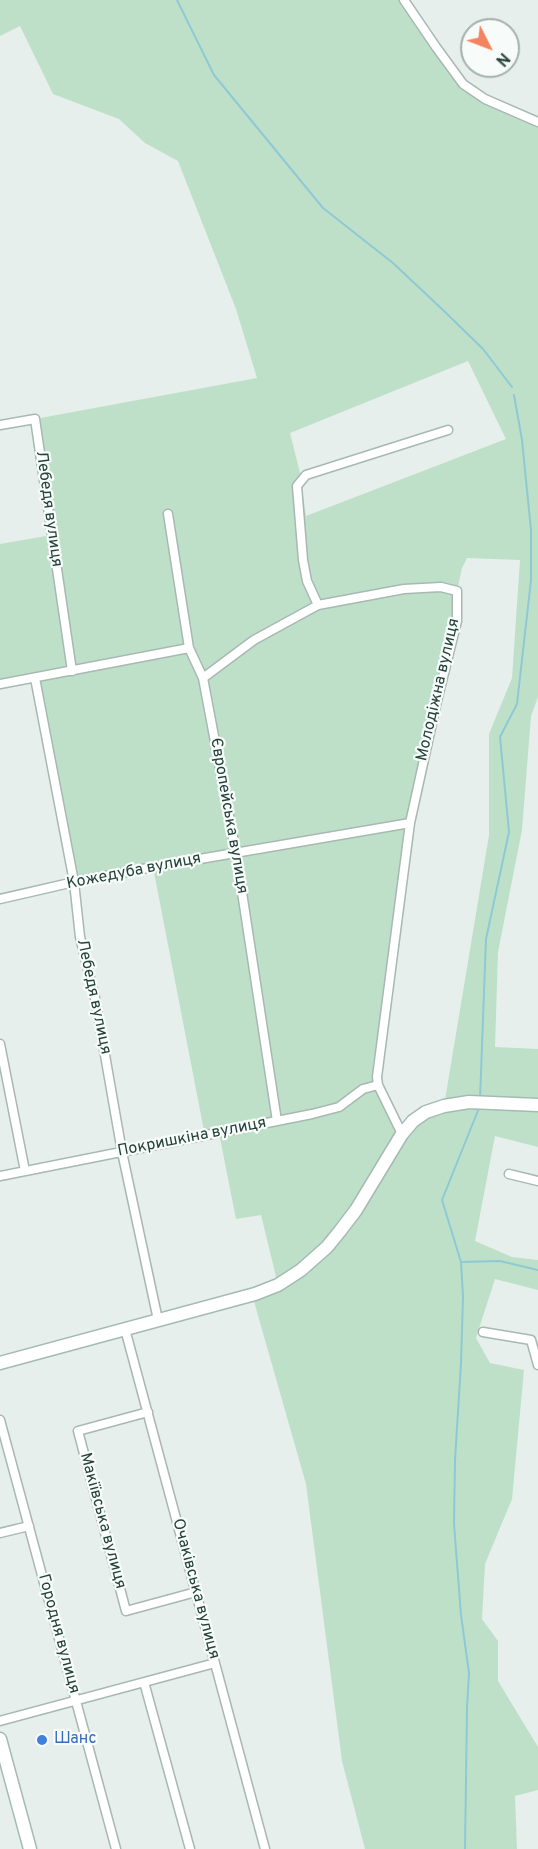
<!DOCTYPE html>
<meta charset="utf-8">
<style>
body{margin:0}
#map{position:relative;width:538px;height:1849px;overflow:hidden;background:#e6efeb;font-family:Overpass,sans-serif}
canvas{display:block}
.north{position:absolute;left:460px;top:18px;width:60px;height:60px;box-sizing:border-box;background:#f7fbf9;border:2px solid #a3b1ad;border-radius:50%;rotate:132deg;font-size:16px;font-weight:700;line-height:24px;text-align:center;color:#24423a}
.north::after{content:'';display:block;margin:auto;width:21px;height:27px;background:#f4845f;clip-path:polygon(50% 0,100% 100%,50% 72%,0 100%)}
</style>
<div id="map">
<canvas width="538" height="1849"></canvas>
<div class="north">N</div>
</div>
<script>
const ctx = document.querySelector('canvas').getContext('2d');
ctx.lineJoin = 'round';
function fillPath(path, color) {
  ctx.fillStyle = color;
  ctx.fill(path, 'evenodd');
}
function shape(rows) {
  const path = new Path2D();
  for (const r of rows) {
    path.moveTo(r[0], r[1]);
    for (let i = 2; i < r.length; i += 2) path.lineTo(r[i], r[i + 1]);
  }
  return path;
}
function stroke(path, color, width, dash) {
  ctx.strokeStyle = color;
  ctx.lineWidth = width;
  ctx.lineCap = dash ? 'butt' : 'round';
  ctx.setLineDash(dash || []);
  ctx.stroke(path);
}
function drawText(font, color, halo, rows, align = 'center') {
  ctx.font = font + ' Overpass,sans-serif';
  ctx.lineWidth = 4.5;
  ctx.setLineDash([]);
  ctx.textBaseline = 'middle';
  ctx.strokeStyle = halo;
  ctx.fillStyle = color;
  for (const [text, x, y, turn = 0] of rows) {
    ctx.save();
    ctx.translate(x, y);
    ctx.rotate((+turn || 0) * Math.PI / 180);
    ctx.textAlign = isNaN(turn) ? turn : align;
    if (halo) ctx.strokeText(text, 0, 0);
    ctx.fillText(text, 0, 0);
    ctx.restore();
  }
}
fillPath(shape([
 [0,0,404,0,463,84,538,122,538,697,531,716,522,830,498,952,495,1047,538,1049,538,1147,495,1136,475,1241,512,1257,538,1260,538,1290,495,1279,476,1338,490,1363,524,1370,512,1499,485,1564,482,1619,498,1641,498,1681,538,1747,538,1790,515,1796,517,1849,365,1849,342,1761,306,1484,253,1298,278,1285,261,1215,236,1219,219,1133,205,1136,153,867,74,882,35,678,0,684,0,544,52,535,35,419,257,378,236,309,178,161,145,143,119,119,53,94,20,26,0,36],
 [468,361,506,439,306,516,300,473,290,433],
 [467,558,520,560,512,678,489,734,489,835,444,1106,402,1134,377,1077,410,823,457,621,457,591,462,568]
]), '#bfe0c8');
stroke(shape([
 [177,0,214,75,323,208,393,263,444,311,483,349,512,387],
 [480,1099,486,939,509,832,500,737,517,704,531,580,531,530,522,440,514,395],
 [461,1262,500,1261,538,1270],
 [465,1849,467,1708,469,1673,461,1615,454,1524,455,1460,461,1363,463,1296,461,1262,442,1200,479,1108]
]), '#8ec9d4', 2);
const street = shape([
 [404,0,436,47,463,84,485,99,538,122],
 [0,425,35,419,72,671],
 [168,514,189,648,203,678,236,853,277,1121],
 [318,605,307,581,303,560,297,486,306,475,448,430],
 [35,678,74,882,80,937,95,998,122,1152,158,1320],
 [203,678,254,640,318,605,404,589,441,587,457,591,457,621,436,705,410,823,377,1077,378,1085,402,1134],
 [0,684,189,648],
 [0,899,74,882,153,867,410,823],
 [0,1044,25,1171],
 [509,1174,538,1181],
 [0,1176,312,1114,339,1107,363,1089,378,1085],
 [125,1329,265,1849],
 [483,1332,531,1340,538,1365],
 [148,1412,78,1431,126,1611,196,1592],
 [0,1420,116,1849],
 [0,1533,29,1526],
 [144,1682,190,1849],
 [0,1721,215,1663]
]);
const secondary = shape([
 [0,1363,255,1294,278,1285,301,1270,327,1247,340,1231,356,1210,402,1134,413,1121,426,1112,444,1106,469,1102,538,1105],
 [0,1739,30,1849]
]);
stroke(street, '#a8b8b2', 11);
stroke(secondary, '#a4bbb3', 15);
stroke(street, '#fff', 8);
stroke(secondary, '#fff', 12);
for (const [x, y, r, color] of [
 [42,1740,6,"#3f7fe0"]
]) {
  const dot = new Path2D();
  dot.arc(x, y, r, 0, 2 * Math.PI);
  ctx.fillStyle = color;
  ctx.fill(dot);
  stroke(dot, '#f7fbf9', 2);
}
drawText('16px', '#24423a', '#f7fbf9', [
 ["Лебедя вулиця",48,509,82],
 ["Молодіжна вулиця",439,690,-77],
 ["Європейська вулиця",228,816,80],
 ["Кожедуба вулиця",134,872,-11],
 ["Лебедя вулиця",93,997,78],
 ["Покришкіна вулиця",192,1138,-11],
 ["Макіївська вулиця",102,1521,75],
 ["Очаківська вулиця",195,1589,75],
 ["Городня вулиця",58,1634,75]
]);
drawText('16px', '#366cbe', '#f7fbf9', [
 ["Шанс",54,1740]
], 'left');
</script>
